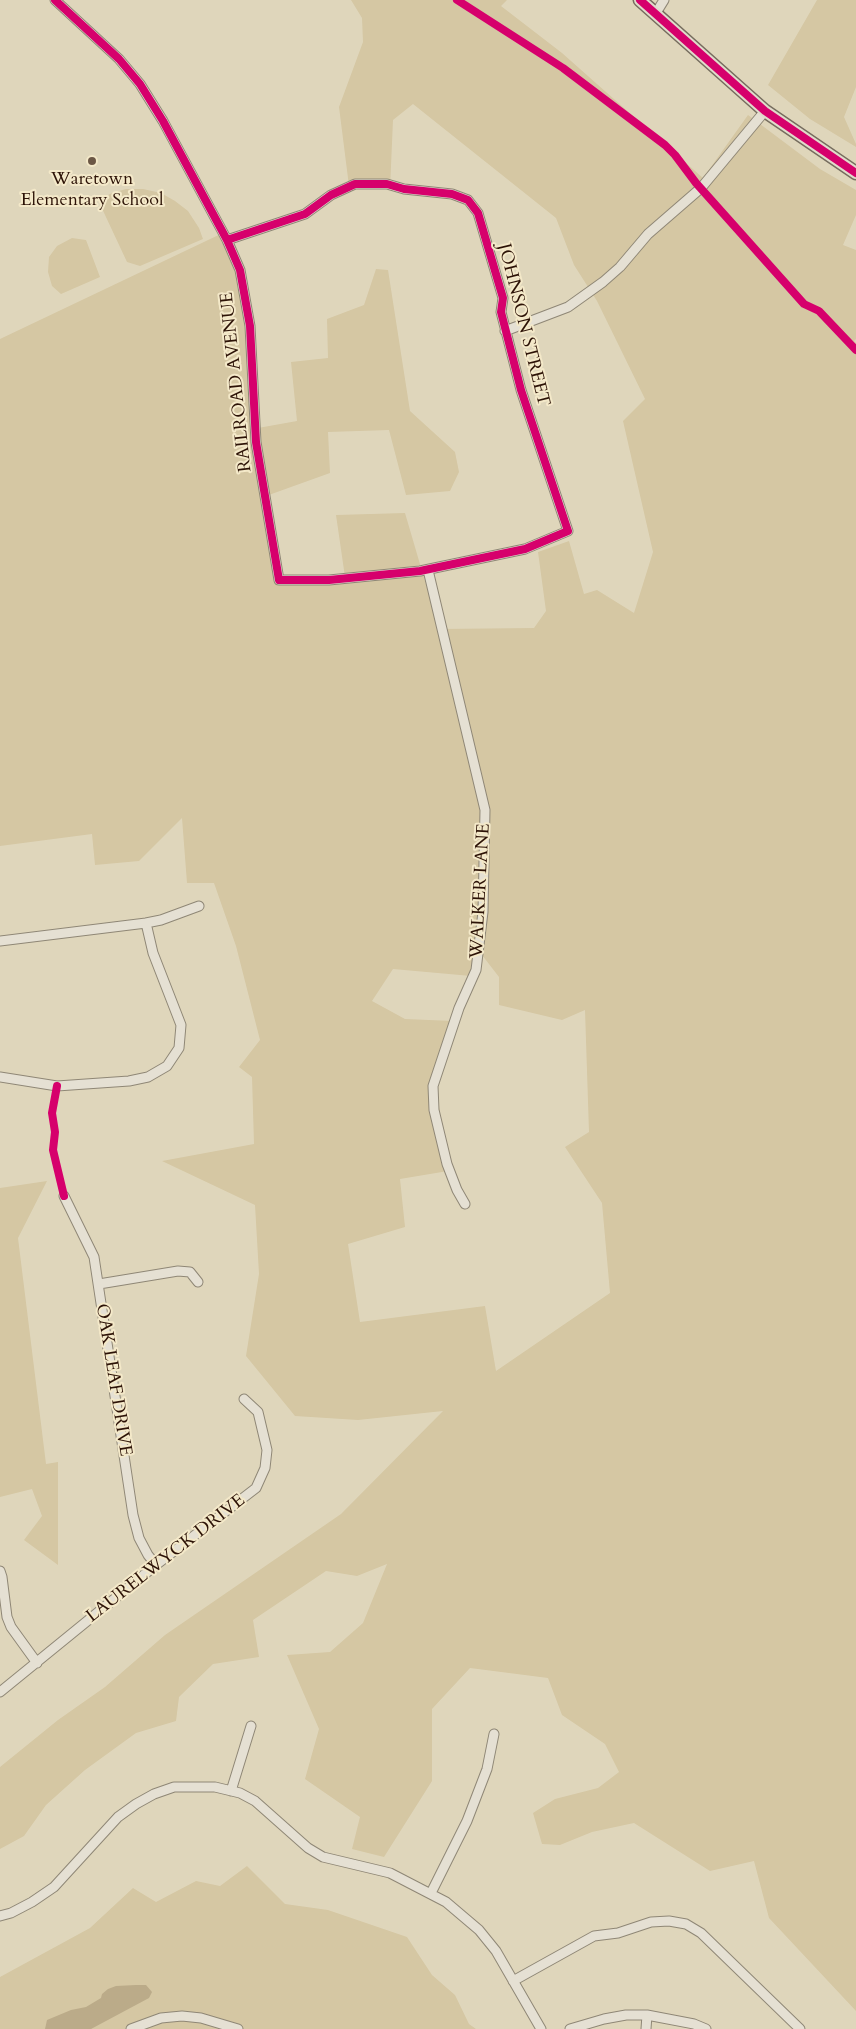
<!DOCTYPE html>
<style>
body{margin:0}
canvas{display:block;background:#dfd6bb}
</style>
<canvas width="856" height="2029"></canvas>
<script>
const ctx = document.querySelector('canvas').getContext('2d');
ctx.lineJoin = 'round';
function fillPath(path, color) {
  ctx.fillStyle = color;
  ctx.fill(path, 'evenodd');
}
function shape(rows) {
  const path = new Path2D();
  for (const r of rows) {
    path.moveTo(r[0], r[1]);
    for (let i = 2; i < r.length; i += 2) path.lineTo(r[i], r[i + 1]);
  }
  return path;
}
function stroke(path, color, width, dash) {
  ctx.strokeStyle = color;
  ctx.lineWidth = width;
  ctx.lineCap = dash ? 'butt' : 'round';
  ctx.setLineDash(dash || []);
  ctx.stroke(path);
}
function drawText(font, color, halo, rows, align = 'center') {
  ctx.font = font + ' Cardo,serif';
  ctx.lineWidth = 4;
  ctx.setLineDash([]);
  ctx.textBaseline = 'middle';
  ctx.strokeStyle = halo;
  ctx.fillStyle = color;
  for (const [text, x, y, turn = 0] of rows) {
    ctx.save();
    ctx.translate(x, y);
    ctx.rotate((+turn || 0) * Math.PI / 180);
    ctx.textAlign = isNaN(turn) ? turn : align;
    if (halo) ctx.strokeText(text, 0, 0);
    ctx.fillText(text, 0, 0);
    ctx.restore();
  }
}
fillPath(shape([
 [351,0,507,0,501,6,562,53,703,178,748,115,820,169,856,190,856,215,843,245,856,250,856,339,854,341,856,343,856,2011,769,1918,754,1861,710,1871,634,1823,592,1832,560,1845,542,1844,533,1813,555,1799,598,1788,619,1772,605,1744,562,1715,548,1678,470,1668,432,1709,432,1781,384,1857,352,1849,360,1817,305,1779,319,1729,287,1655,330,1652,363,1623,387,1564,357,1576,326,1571,253,1620,259,1657,213,1664,179,1697,176,1721,136,1733,85,1770,46,1805,24,1836,0,1849,0,1767,58,1720,105,1687,165,1635,341,1514,443,1411,358,1420,295,1416,246,1356,259,1274,255,1205,162,1161,254,1144,252,1077,239,1067,260,1040,236,946,214,883,187,883,182,818,139,861,95,865,92,834,0,846,0,339,227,231,252,311,258,428,297,421,291,362,328,358,327,319,364,305,376,269,388,270,410,411,455,452,459,472,450,491,406,495,389,430,328,432,330,473,266,496,279,581,345,577,336,515,405,513,439,629,534,628,546,611,538,552,569,541,584,594,597,590,634,613,653,552,623,421,645,399,597,301,574,265,556,218,413,104,393,120,390,189,349,186,339,107,363,42,362,18],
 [482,955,499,977,499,1005,562,1020,585,1010,589,1132,565,1147,602,1203,610,1293,496,1371,485,1306,360,1322,348,1244,405,1227,400,1179,448,1171,436,1084,453,1021,405,1019,372,1001,393,969,471,976],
 [817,0,856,0,856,87,844,117,856,144,856,147,810,119,768,85],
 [126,189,143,189,161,193,175,201,188,211,199,228,203,239,140,266,127,262,98,200,112,193],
 [72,238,86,240,100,277,61,294,52,286,48,272,49,257,57,246],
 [47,1181,18,1238,46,1464,58,1462,58,1565,24,1540,42,1516,32,1489,0,1497,0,1188],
 [247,1866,285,1904,328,1910,407,1937,432,1975,455,1995,469,2024,476,2029,0,2029,0,1977,90,1928,133,1888,156,1902,196,1881,220,1886]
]), '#d5c7a3');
fillPath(shape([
 [136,1985,146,1985,152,1992,149,1998,91,2029,45,2029,47,2020,71,2010,86,2007,101,1998,102,1994,108,1989,116,1986]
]), '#bbab89');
const minor = shape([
 [55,0,119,59,140,84,163,121,227,240,240,270,250,326,256,442,279,580,329,580,420,571,525,549,568,531,521,390,501,312,503,298,478,213,468,200,452,194,404,189,387,184,355,184,331,195,305,214,227,240],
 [656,13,664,0],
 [505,331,568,307,603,282,620,267,648,234,701,188,765,111],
 [428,570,485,810,483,912,476,970,459,1008,433,1086,434,1110,447,1164,457,1190,465,1204],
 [0,941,146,923,161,920,199,906],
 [0,1077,57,1086,129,1081,148,1077,167,1066,179,1048,181,1025,153,953,146,923],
 [64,1196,94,1257,133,1515,139,1538,148,1555,156,1565],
 [99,1284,178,1271,190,1272,198,1282],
 [0,1571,2,1577,7,1617,11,1627,37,1663],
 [0,1692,156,1565,256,1488,265,1468,267,1450,258,1412,244,1399],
 [231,1791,251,1726],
 [431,1893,467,1821,487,1769,494,1734],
 [0,1916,11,1913,32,1902,54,1887,118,1817,136,1804,154,1794,174,1787,215,1787,240,1793,255,1801,308,1848,323,1857,390,1873,446,1902,479,1930,496,1951,541,2029],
 [513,1981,594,1936,618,1933,651,1922,669,1921,686,1924,701,1933,800,2029],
 [131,2029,161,2018,182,2016,201,2018,238,2029],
 [570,2029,604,2019,626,2015,647,2015,694,2024,706,2029],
 [646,2029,647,2015]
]);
const highway = shape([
 [640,0,765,111,856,173]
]);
stroke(minor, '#8f8776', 11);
stroke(highway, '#766d5e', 15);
stroke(minor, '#e5e0d3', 9);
stroke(highway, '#e1dbcb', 12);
stroke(shape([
 [55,0,119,59,140,84,163,121,227,240,240,270,250,326,256,442,279,580,329,580,420,571,525,549,568,531,521,390,501,312,503,298,478,213,468,200,452,194,404,189,387,184,355,184,331,195,305,214,227,240],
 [457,0,563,68,665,145,675,155,696,183,804,304,819,311,856,350],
 [640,0,765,111,856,173],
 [57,1086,52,1113,55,1132,53,1150,64,1196]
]), '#d6006c', 8);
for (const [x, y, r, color] of [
 [92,161,5,"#6b5745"]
]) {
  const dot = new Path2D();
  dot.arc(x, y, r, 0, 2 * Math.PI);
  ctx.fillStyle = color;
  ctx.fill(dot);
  stroke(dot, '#f4e9c9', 2);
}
drawText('18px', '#2c1206', '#f4e9c9', [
 ["Waretown",92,180],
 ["Elementary School",92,201]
]);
drawText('18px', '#2c1206', '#f4e9c9', [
 ["JOHNSON STREET",523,325,76],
 ["RAILROAD AVENUE",237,382,-96],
 ["WALKER LANE",481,891,-87],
 ["OAK LEAF DRIVE",113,1380,81],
 ["LAURELWYCK DRIVE",166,1559,-38]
]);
</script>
